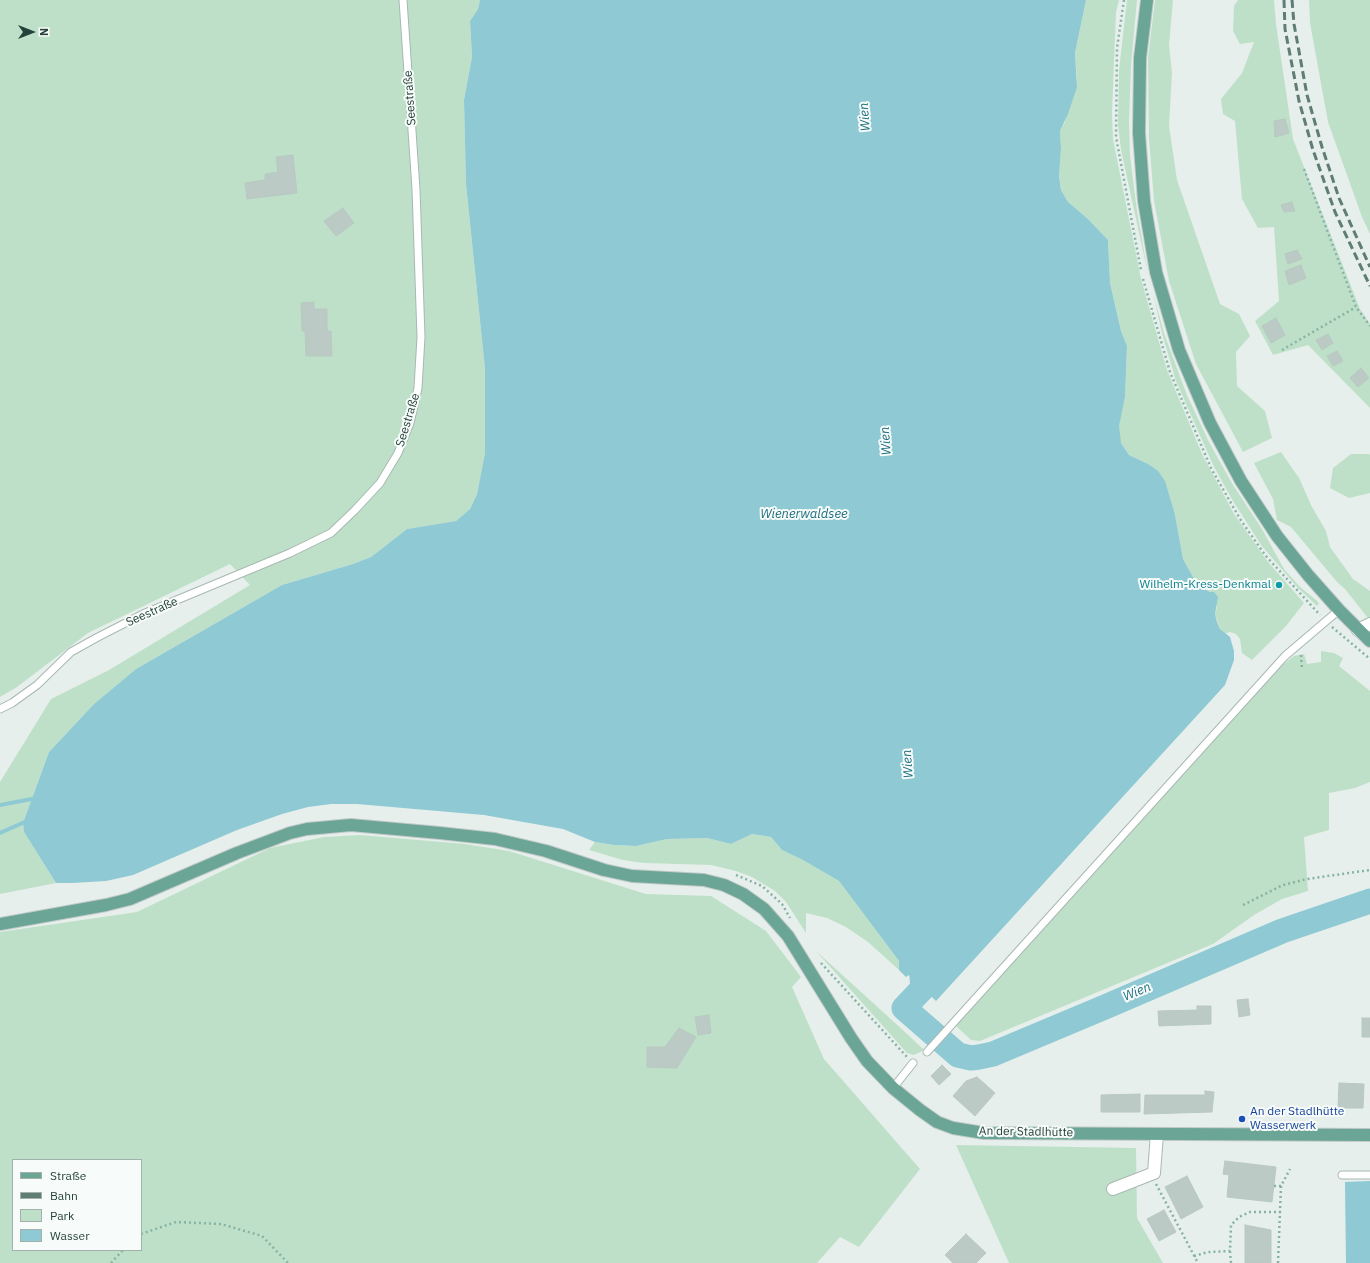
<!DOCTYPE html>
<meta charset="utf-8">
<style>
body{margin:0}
#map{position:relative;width:1370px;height:1263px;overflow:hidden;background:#e6efeb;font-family:"IBM Plex Sans",sans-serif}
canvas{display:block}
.legend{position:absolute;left:12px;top:1159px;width:130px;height:92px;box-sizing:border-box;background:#f7fbf9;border:1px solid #a3b1ad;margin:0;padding:5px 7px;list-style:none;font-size:12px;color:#24423a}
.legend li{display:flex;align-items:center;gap:8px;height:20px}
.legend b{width:20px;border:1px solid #a3b1ad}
.north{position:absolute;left:12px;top:12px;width:40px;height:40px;-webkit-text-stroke:3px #f7fbf9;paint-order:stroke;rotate:90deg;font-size:11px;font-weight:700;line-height:16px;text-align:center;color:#24423a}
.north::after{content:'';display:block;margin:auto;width:14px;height:18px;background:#24423a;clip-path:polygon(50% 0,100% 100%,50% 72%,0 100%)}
</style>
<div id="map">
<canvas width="1370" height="1263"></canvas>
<ul class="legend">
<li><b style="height:5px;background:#6aa596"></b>Straße</li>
<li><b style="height:5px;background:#5f7d75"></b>Bahn</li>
<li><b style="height:11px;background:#bfe0c8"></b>Park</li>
<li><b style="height:11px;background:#8ec9d4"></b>Wasser</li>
</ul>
<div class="north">N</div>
</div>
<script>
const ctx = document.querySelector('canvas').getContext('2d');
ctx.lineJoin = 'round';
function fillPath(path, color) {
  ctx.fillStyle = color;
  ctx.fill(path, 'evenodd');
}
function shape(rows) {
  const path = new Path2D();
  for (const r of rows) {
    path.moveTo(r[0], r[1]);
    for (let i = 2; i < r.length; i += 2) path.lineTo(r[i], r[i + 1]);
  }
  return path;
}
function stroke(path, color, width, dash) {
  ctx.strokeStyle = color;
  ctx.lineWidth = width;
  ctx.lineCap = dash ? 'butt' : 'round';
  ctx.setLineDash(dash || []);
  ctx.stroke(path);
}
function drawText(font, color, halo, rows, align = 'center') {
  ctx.font = font + ' "IBM Plex Sans",sans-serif';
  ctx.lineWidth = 4;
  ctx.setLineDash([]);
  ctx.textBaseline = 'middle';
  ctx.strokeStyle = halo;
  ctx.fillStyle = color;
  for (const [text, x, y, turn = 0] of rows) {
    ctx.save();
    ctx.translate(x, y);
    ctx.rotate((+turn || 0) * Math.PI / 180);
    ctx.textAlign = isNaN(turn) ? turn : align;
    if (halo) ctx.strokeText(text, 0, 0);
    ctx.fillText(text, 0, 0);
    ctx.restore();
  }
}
fillPath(shape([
 [0,0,480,0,478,9,470,21,472,57,464,100,466,184,485,369,485,453,477,494,470,509,456,521,407,529,371,557,353,564,282,585,136,669,94,704,49,752,23,823,24,832,56,883,0,894,0,782,51,699,109,670,250,585,230,564,88,633,17,687,0,697],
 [1086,0,1119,0,1116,12,1112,113,1113,139,1141,279,1167,370,1202,454,1234,514,1268,562,1304,603,1286,626,1252,660,1242,653,1240,639,1236,634,1230,632,1224,634,1220,629,1215,614,1217,607,1210,592,1193,577,1183,559,1175,515,1148,464,1129,455,1121,443,1118,434,1120,416,1125,397,1127,346,1121,331,1110,283,1108,240,1088,219,1068,202,1061,190,1059,176,1061,149,1060,131,1065,122,1077,80,1075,53],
 [1127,0,1137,0,1131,65,1129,121,1130,155,1137,211,1148,274,1121,150,1118,125,1119,70],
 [1155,0,1173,0,1169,45,1172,73,1169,126,1177,180,1220,304,1239,314,1250,336,1236,352,1237,386,1265,411,1272,438,1243,452,1196,364,1169,281,1154,201,1149,138,1148,58],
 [1238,0,1274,0,1276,24,1293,139,1360,309,1370,324,1370,408,1308,345,1273,355,1255,321,1279,301,1274,227,1258,228,1242,199,1235,121,1223,114,1221,99,1242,73,1254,42,1240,44,1233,31,1234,6],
 [1309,0,1370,0,1370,234,1362,217,1328,122,1310,23],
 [1153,293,1164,333,1175,363,1187,395,1209,442,1233,485,1262,529,1284,569,1300,587,1316,600,1319,603,1317,606,1298,588,1261,545,1233,501,1214,467,1176,381,1162,333],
 [1281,452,1299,478,1312,507,1326,531,1330,547,1353,579,1370,591,1370,617,1368,618,1345,589,1337,582,1291,527,1277,520,1273,499,1254,463],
 [1351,454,1369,454,1370,455,1370,493,1349,498,1330,488,1333,468],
 [1321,651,1334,653,1343,658,1339,666,1370,691,1370,782,1355,788,1329,793,1329,830,1304,837,1308,891,1282,899,1254,915,1213,944,980,1041,971,1040,955,1025,1281,666,1294,656,1304,654,1307,664,1321,662],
 [752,834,771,837,782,850,803,860,839,881,899,961,899,970,868,942,846,927,827,918,806,913,806,933,786,902,775,891,752,877,736,871,711,865,644,863,623,860,589,850,595,842,614,845,636,846,667,839,707,838,731,844],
 [360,835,465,844,509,851,646,894,711,896,766,931,801,977,792,987,824,1059,920,1169,859,1247,840,1237,817,1263,0,1263,0,932,137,912,270,848,324,837],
 [13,1160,141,1160,141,1250,13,1250],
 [816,951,905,1032,924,1050,914,1055,907,1053],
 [956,1145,1136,1148,1137,1218,1163,1263,1009,1263]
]), '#bfe0c8');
fillPath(shape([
 [480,0,1086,0,1075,53,1077,87,1068,114,1060,131,1061,149,1059,176,1061,190,1068,202,1088,219,1108,240,1110,283,1121,331,1127,346,1125,397,1119,426,1121,443,1129,455,1148,464,1158,471,1165,481,1175,515,1183,559,1193,577,1205,589,1210,592,1214,592,1218,597,1215,614,1217,622,1220,629,1230,637,1234,651,1234,660,1225,685,936,1001,909,975,906,977,899,970,899,961,839,881,803,860,782,850,771,837,752,834,731,844,707,838,667,839,636,846,614,845,595,842,563,829,484,815,357,804,331,804,308,807,282,814,237,830,133,875,106,881,72,883,56,883,24,832,23,823,49,752,94,704,136,669,282,585,353,564,371,557,407,529,456,521,470,509,477,494,485,453,485,369,466,184,464,100,472,57,470,21,478,9],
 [1370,1181,1370,1263,1346,1263,1345,1182]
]), '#8ec9d4');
stroke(shape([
 [0,805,37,798],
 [0,833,27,821]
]), '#8ec9d4', 4);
stroke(shape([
 [920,955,923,988,904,1008,958,1055,971,1058,979,1057,993,1054,1105,1007,1282,931,1370,901]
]), '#8ec9d4', 25);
const building = shape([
 [1285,119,1289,133,1275,137,1274,121,1285,119],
 [293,155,297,193,247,199,245,183,265,180,265,174,278,172,276,157,293,155],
 [1292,202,1295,211,1284,212,1281,205,1292,202],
 [343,208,354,223,336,236,324,221,343,208],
 [1297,250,1302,259,1288,264,1285,254,1297,250],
 [1301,265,1306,278,1289,285,1285,271,1301,265],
 [314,302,314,309,327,309,327,331,331,331,332,356,306,356,305,331,302,331,301,303,314,302],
 [1276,318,1285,335,1271,343,1262,326,1276,318],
 [1328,334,1333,343,1322,350,1316,340,1328,334],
 [1337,351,1343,361,1333,366,1327,356,1337,351],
 [1361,368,1369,378,1358,387,1350,378,1361,368],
 [1248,999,1250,1015,1239,1017,1237,1000,1248,999],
 [1197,1006,1211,1006,1211,1024,1159,1026,1158,1011,1197,1010,1197,1006],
 [709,1015,711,1033,698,1035,695,1017,709,1015],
 [1362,1018,1370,1018,1370,1037,1362,1037,1362,1018],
 [679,1028,696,1037,677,1068,647,1067,647,1047,665,1047,679,1028],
 [942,1065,951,1074,939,1085,931,1076,942,1065],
 [977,1077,995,1093,975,1116,953,1096,966,1081,977,1077],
 [1339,1083,1364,1084,1363,1108,1338,1108,1339,1083],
 [1205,1091,1214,1092,1212,1112,1144,1114,1145,1095,1205,1095,1205,1091],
 [1140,1094,1140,1112,1101,1112,1101,1095,1140,1094],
 [1225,1161,1276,1167,1272,1202,1227,1197,1229,1175,1223,1174,1225,1161],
 [1187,1176,1203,1207,1181,1219,1165,1187,1187,1176],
 [1164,1210,1176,1232,1159,1241,1147,1219,1164,1210],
 [1245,1225,1271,1230,1271,1263,1245,1263,1245,1225],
 [966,1234,986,1253,976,1263,953,1263,945,1255,966,1234]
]);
fillPath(building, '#bbcac4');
stroke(building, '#b8c9c2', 1);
const service = shape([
 [0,709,12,703,37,685,71,652,98,637,143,614,290,553,331,533,355,510,380,483,398,453,410,423,418,388,421,337,416,189,403,0],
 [927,1052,1285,656,1339,610],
 [893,1088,913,1063],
 [1342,1175,1370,1175]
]);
const minor = shape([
 [1358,630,1370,624],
 [1113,1189,1154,1173,1157,1134]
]);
const primary = shape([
 [1147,0,1140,58,1139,133,1144,201,1156,272,1179,350,1210,423,1241,481,1277,536,1308,575,1339,610,1370,641],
 [0,924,106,905,130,899,237,853,290,833,307,829,351,825,440,833,495,839,546,851,604,870,632,876,704,880,724,885,743,894,764,909,788,936,851,1038,867,1061,893,1088,920,1110,937,1122,953,1128,984,1133,1370,1135]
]);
stroke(service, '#a8b8b2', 9);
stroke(minor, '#a8b8b2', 14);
stroke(primary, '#c2cac8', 14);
stroke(shape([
 [1124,0,1117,48,1116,137,1141,270],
 [1304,169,1356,307,1370,326],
 [1143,279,1170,372,1211,468,1240,519,1265,555,1320,615],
 [1282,350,1356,307],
 [1332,627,1370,659],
 [1301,655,1302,670],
 [736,875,762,886,782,904,790,918],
 [1243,905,1283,885,1307,879,1370,870],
 [821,963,907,1057],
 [1156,1184,1198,1263],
 [1274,1186,1281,1186],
 [141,1234,176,1222,221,1224,262,1236,288,1263],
 [1230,1251,1231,1263],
 [1194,1256,1208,1252,1230,1251,1231,1225,1239,1217,1250,1212,1281,1212],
 [111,1263,123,1250],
 [1278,1263,1281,1186,1290,1169]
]), '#86b3a5', 2.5, [2, 3]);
stroke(service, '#fff', 7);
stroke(minor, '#fff', 12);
stroke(primary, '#6aa596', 12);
stroke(shape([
 [1284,0,1285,29,1299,101,1313,150,1335,212,1370,286],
 [1292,0,1294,24,1307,95,1322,147,1339,198,1370,267]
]), '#5f7d75', 3, [8, 4]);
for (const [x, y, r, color] of [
 [1279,585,4,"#0f9aa8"],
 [1242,1119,4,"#1a4fb4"]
]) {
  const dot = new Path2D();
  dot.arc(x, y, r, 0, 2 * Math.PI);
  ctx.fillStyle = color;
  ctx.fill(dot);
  stroke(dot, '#f7fbf9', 1.5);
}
drawText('12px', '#24423a', '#f7fbf9', [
 ["Seestraße",410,98,-94],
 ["Seestraße",408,420,-73],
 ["Seestraße",152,612,-24],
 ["An der Stadlhütte",1026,1132,1]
]);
drawText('12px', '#0d838f', '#f7fbf9', [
 ["Wilhelm-Kress-Denkmal",1271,585]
], 'right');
drawText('12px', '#164399', '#f7fbf9', [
 ["An der Stadlhütte",1250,1112],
 ["Wasserwerk",1250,1126]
], 'left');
drawText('italic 13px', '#1c6f80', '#f7fbf9', [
 ["Wien",865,117,-94],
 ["Wien",886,441,-94],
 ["Wienerwaldsee",804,514],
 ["Wien",908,764,-94],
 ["Wien",1137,992,-23]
]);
</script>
